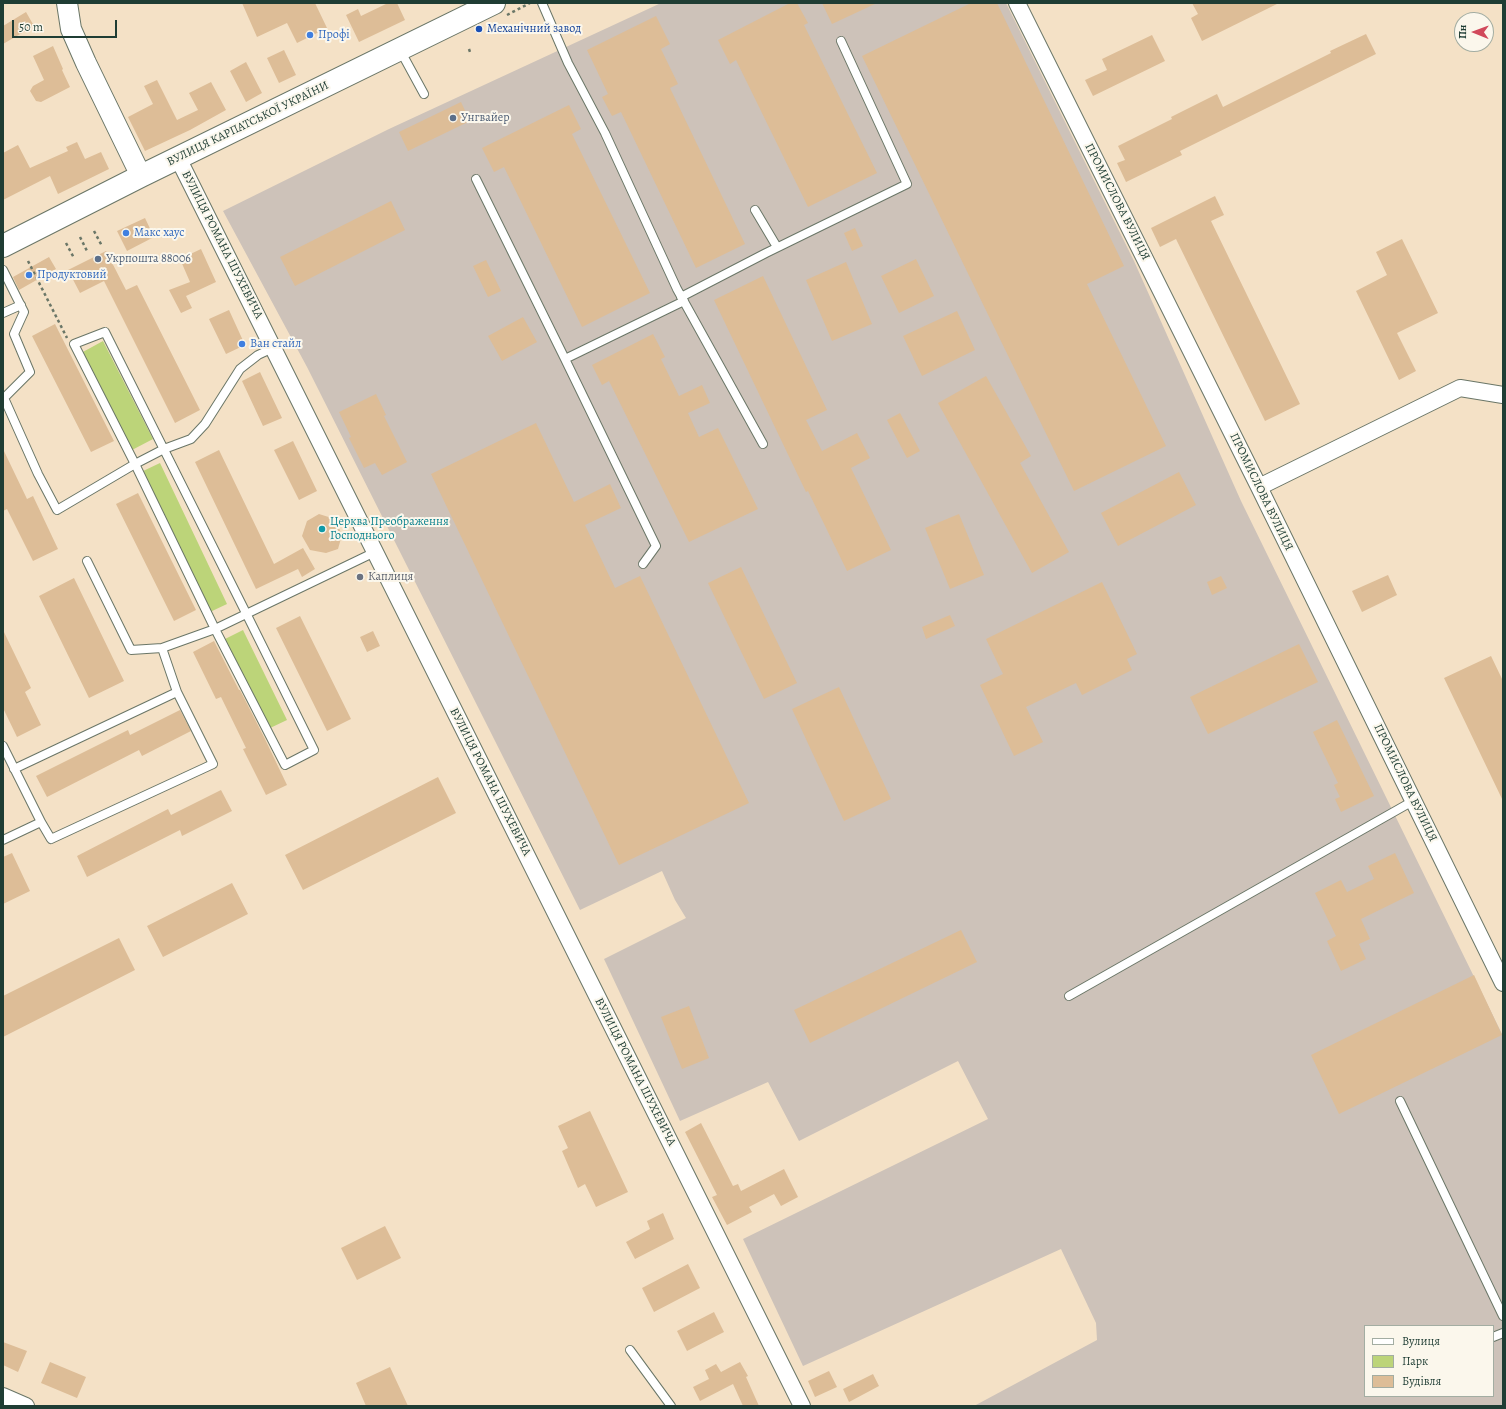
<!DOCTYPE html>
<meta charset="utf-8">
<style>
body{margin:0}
#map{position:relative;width:1506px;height:1409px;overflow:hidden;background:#f4e1c6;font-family:Alegreya,serif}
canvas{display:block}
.frame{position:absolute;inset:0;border:4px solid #1f3d34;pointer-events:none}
.legend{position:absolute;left:1364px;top:1325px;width:130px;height:72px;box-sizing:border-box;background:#fbf7ec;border:1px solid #a3ada2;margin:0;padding:5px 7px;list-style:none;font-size:12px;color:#1f3d34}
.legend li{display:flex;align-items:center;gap:8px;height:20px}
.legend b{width:20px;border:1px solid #a3ada2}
.north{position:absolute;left:1454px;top:12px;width:40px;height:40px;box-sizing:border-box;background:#fbf7ec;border:1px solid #a3ada2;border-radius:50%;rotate:271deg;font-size:11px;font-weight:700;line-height:16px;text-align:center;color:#1f3d34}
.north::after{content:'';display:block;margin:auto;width:14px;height:18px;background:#d1495b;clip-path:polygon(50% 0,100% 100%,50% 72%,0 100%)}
.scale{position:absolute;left:12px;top:20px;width:105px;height:18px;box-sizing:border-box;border:2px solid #1f3d34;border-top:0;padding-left:5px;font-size:12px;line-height:14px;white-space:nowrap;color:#1f3d34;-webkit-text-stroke:3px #fbf7ec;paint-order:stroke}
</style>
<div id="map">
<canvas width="1506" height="1409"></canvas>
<div class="frame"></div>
<ul class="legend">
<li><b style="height:5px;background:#fff"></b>Вулиця</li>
<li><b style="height:11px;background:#bcd479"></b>Парк</li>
<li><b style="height:11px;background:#ddbd97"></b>Будівля</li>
</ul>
<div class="north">Пн</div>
<div class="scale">50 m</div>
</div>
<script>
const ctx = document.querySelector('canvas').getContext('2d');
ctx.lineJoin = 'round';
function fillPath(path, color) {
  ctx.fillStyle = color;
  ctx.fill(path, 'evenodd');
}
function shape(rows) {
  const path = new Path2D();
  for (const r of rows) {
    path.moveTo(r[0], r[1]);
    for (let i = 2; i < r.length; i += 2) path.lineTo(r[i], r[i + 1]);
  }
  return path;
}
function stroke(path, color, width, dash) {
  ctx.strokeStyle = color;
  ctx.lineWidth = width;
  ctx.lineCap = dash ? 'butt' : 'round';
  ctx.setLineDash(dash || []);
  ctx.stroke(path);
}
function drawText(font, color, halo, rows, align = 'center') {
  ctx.font = font + ' Alegreya,serif';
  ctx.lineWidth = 4;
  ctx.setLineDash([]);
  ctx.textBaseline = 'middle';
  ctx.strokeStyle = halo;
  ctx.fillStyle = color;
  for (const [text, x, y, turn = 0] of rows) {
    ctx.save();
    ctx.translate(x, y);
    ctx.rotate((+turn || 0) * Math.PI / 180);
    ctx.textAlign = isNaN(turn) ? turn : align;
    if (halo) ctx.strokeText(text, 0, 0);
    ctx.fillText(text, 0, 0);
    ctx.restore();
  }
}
fillPath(shape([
 [661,3,1006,3,1134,261,1241,501,1503,1036,1503,1406,974,1406,1097,1340,1096,1323,1061,1249,803,1366,743,1239,988,1119,958,1061,799,1141,768,1082,680,1121,604,959,686,918,675,900,662,871,580,910,307,367,223,211,389,129],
 [1365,1326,1493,1326,1493,1396,1365,1396]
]), '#cdc2b9');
fillPath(shape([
 [103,341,153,439,132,450,81,353],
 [160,463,227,604,210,612,141,472],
 [243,630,287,720,268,729,225,639]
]), '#bcd479');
fillPath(shape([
 [242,3,315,3,327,28,297,43,287,23,257,37],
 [388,3,397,3,405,20,359,42,346,15,358,9,361,16],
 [790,3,797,3,808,23,804,25,877,173,808,207,736,60,730,64,718,40],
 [822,3,877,3,832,24],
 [971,3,997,3,1124,266,1087,284,1166,446,1074,491,862,56],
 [1192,3,1279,3,1202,41,1191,18,1198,14],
 [26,12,34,26,3,44,3,26],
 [656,16,670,44,661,49,678,84,670,88,745,244,696,268,621,112,612,116,602,97,608,94,587,50],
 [1366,34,1376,54,1180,151,1182,155,1126,182,1117,163,1125,160,1118,146,1172,119,1171,117,1217,94,1223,107,1331,53,1330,51],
 [1152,35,1165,61,1093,96,1085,80,1107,70,1102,59],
 [53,46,63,69,62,70,70,87,41,102,36,101,30,91,33,86,44,80,33,56],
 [284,50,296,75,279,83,267,58],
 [246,62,262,93,246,102,230,71],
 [157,80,177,120,198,110,189,93,211,82,226,110,190,130,145,151,128,117,153,104,144,86],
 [461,102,470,121,408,151,399,132],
 [569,105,581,129,572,134,650,293,582,327,504,167,494,172,482,148],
 [77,142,85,159,101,152,109,169,58,194,50,176,3,200,3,153,18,145,30,168,68,151,66,147],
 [1215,196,1224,215,1211,221,1300,404,1265,421,1176,239,1160,247,1151,228],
 [391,201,405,230,295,286,280,257],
 [145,218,154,237,127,251,117,231],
 [855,228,863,246,852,251,844,233],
 [1402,239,1438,313,1397,333,1416,371,1399,380,1356,291,1387,275,1376,252],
 [201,249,216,282,186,296,192,308,181,313,169,290,190,282,180,259],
 [106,251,126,290,137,285,200,410,175,423,104,281,80,293,68,270],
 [49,257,56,269,19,290,13,277],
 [916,259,934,296,899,313,881,276],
 [486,260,501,291,488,297,473,266],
 [846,262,872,324,832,341,806,280],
 [763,276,827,410,806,420,822,451,857,433,870,458,851,468,891,550,847,571,808,491,806,492,714,300],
 [229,310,245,345,226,354,209,319],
 [957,311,975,350,922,376,903,336],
 [523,317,537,342,502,361,488,336],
 [55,324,114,441,91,452,32,336],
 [653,334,665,357,661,359,679,396,702,385,710,403,688,413,699,437,718,428,758,509,689,542,609,381,602,385,592,365],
 [260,372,282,418,263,426,242,381],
 [986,376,1031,456,1020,463,1069,552,1032,573,938,403],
 [376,394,386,415,384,416,407,462,382,475,375,463,364,468,349,438,351,437,339,412],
 [900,413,920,451,907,458,887,420],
 [536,423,574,502,610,484,621,508,585,525,615,588,640,576,749,803,619,865,431,474],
 [293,441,317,491,299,500,274,450],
 [3,449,27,499,33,496,58,549,33,561,7,509,3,511],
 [219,450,274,564,303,548,315,569,302,577,298,569,256,589,195,462],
 [1179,472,1196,505,1118,546,1101,513],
 [138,493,196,610,174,621,116,504],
 [319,514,335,519,342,535,338,549,326,553,310,550,302,536,307,521],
 [959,514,984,575,950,589,925,528],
 [741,567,797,683,764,699,708,583],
 [1388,575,1397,595,1362,612,1352,591],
 [1221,576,1227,588,1212,595,1207,582],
 [74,578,124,681,89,698,39,596],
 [1102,582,1137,654,1127,659,1132,670,1082,695,1076,683,1026,707,1043,742,1014,756,980,685,1003,674,986,639],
 [950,615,955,626,926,639,922,627],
 [300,616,351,719,327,731,276,628],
 [3,630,31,688,25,692,41,725,17,737,3,708],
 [373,631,380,646,367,652,360,637],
 [214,641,239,690,240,690,264,737,287,785,266,795,243,749,246,748,221,697,216,699,193,652],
 [1299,644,1318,682,1208,734,1190,697],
 [1491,656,1503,681,1503,801,1444,678],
 [839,687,891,799,844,821,792,709],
 [180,710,191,731,142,756,139,750,47,797,36,776,128,730,130,735],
 [1337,720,1374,796,1341,812,1335,799,1340,797,1334,785,1338,783,1313,732],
 [438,777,456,813,303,890,285,855],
 [221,790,232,811,182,836,180,830,87,877,77,856,168,809,171,815],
 [12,853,30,891,3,904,3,857],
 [1395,853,1414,893,1361,919,1370,939,1359,944,1366,959,1341,971,1327,941,1336,936,1315,893,1341,880,1347,892,1374,879,1368,866],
 [232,883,248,914,163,957,147,926],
 [961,930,977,962,810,1043,794,1010],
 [119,938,135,970,3,1037,3,996],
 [1474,975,1502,1035,1339,1114,1311,1055],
 [689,1006,709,1058,682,1069,661,1017],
 [590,1111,628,1192,596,1207,585,1184,578,1188,562,1151,568,1148,558,1126],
 [701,1123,733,1186,738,1184,741,1191,784,1169,798,1197,781,1206,774,1194,749,1207,752,1212,727,1225,712,1197,717,1195,685,1132],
 [663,1213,674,1239,635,1259,626,1242,650,1229,647,1221],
 [385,1226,401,1258,357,1280,341,1248],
 [688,1264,700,1288,654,1312,642,1288],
 [714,1312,724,1332,687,1351,677,1331],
 [3,1342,27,1351,18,1372,3,1365],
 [50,1362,86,1377,77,1398,41,1383],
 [740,1362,748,1376,746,1377,759,1406,743,1406,733,1384,700,1401,693,1387,709,1379,705,1370,716,1364,721,1372],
 [390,1367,408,1406,366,1406,356,1383],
 [829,1371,837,1387,815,1397,808,1381],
 [873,1374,879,1386,849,1402,843,1389]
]), '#ddbd97');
const service = shape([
 [542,3,568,63,605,133,677,289,763,444],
 [400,50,424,94],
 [476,179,565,359,656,546,643,564],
 [755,210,777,247],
 [3,270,24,312,14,334,30,372,4,398,38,474,57,510,135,464,164,449,191,439,205,424,240,369,258,355,273,348],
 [681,297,766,253,907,184,841,41],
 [3,313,21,305],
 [105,332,246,613,314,750,285,765,215,629,135,464,74,344,105,332],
 [565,359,684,301],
 [87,561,131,650,162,648,215,629,375,552],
 [3,746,41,822,3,840],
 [14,769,177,692],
 [41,822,51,839,213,764,177,692,162,648],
 [1069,996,1413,801],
 [1400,1101,1503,1316],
 [1493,1337,1503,1333],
 [630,1350,671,1406]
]);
const minor = shape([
 [1017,3,1259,487,1503,983],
 [178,158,802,1406],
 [1259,487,1460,388,1503,395],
 [3,1396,26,1406]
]);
const tertiary = shape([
 [67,3,71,29,86,63,141,176]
]);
const secondary = shape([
 [3,246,141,176,494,3]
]);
stroke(service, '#6a7667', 10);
stroke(minor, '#6a7667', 18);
stroke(tertiary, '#6a7667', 22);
stroke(secondary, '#6a7667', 24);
stroke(shape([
 [507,15,530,3],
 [469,49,470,52],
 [94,231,102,246],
 [80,237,88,253],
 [66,243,74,258],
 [28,261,67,338]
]), '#6a7667', 2.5, [3, 3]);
stroke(service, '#fff', 8);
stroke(minor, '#fff', 16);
stroke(tertiary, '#fff', 20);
stroke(secondary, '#fff', 22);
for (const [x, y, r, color] of [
 [479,29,4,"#1a4fb4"],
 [310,35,4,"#3f7fe0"],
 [453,118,4,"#5c6f8a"],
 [126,233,4,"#3f7fe0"],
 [98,259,4,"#5c6f8a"],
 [29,275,4,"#3f7fe0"],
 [242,344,4,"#3f7fe0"],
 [322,529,4,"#0f9aa8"],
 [360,577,4,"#6b7280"]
]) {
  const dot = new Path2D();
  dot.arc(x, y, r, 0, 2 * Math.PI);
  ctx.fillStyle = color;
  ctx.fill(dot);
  stroke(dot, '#fbf7ec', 1.5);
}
drawText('12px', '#164399', '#fbf7ec', [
 ["Механічний завод",487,29]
], 'left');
drawText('12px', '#366cbe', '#fbf7ec', [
 ["Профі",318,35],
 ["Макс хаус",134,233],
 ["Продуктовий",37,275],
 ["Ван стайл",250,344]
], 'left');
drawText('12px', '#4e5e75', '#fbf7ec', [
 ["Унгвайер",461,118],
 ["Укрпошта 88006",106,259]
], 'left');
drawText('12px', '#1f3d34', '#fbf7ec', [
 ["ВУЛИЦЯ КАРПАТСЬКОЇ УКРАЇНИ",248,124,-26],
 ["ПРОМИСЛОВА ВУЛИЦЯ",1117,202,63],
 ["ВУЛИЦЯ РОМАНА ШУХЕВИЧА",222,245,63],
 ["ПРОМИСЛОВА ВУЛИЦЯ",1261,492,64],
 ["ВУЛИЦЯ РОМАНА ШУХЕВИЧА",490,782,63],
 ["ПРОМИСЛОВА ВУЛИЦЯ",1405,783,64],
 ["ВУЛИЦЯ РОМАНА ШУХЕВИЧА",635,1072,63]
]);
drawText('12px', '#0d838f', '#fbf7ec', [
 ["Церква Преображення",330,522],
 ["Господнього",330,536]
], 'left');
drawText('12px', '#5b616d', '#fbf7ec', [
 ["Каплиця",368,577]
], 'left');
</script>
